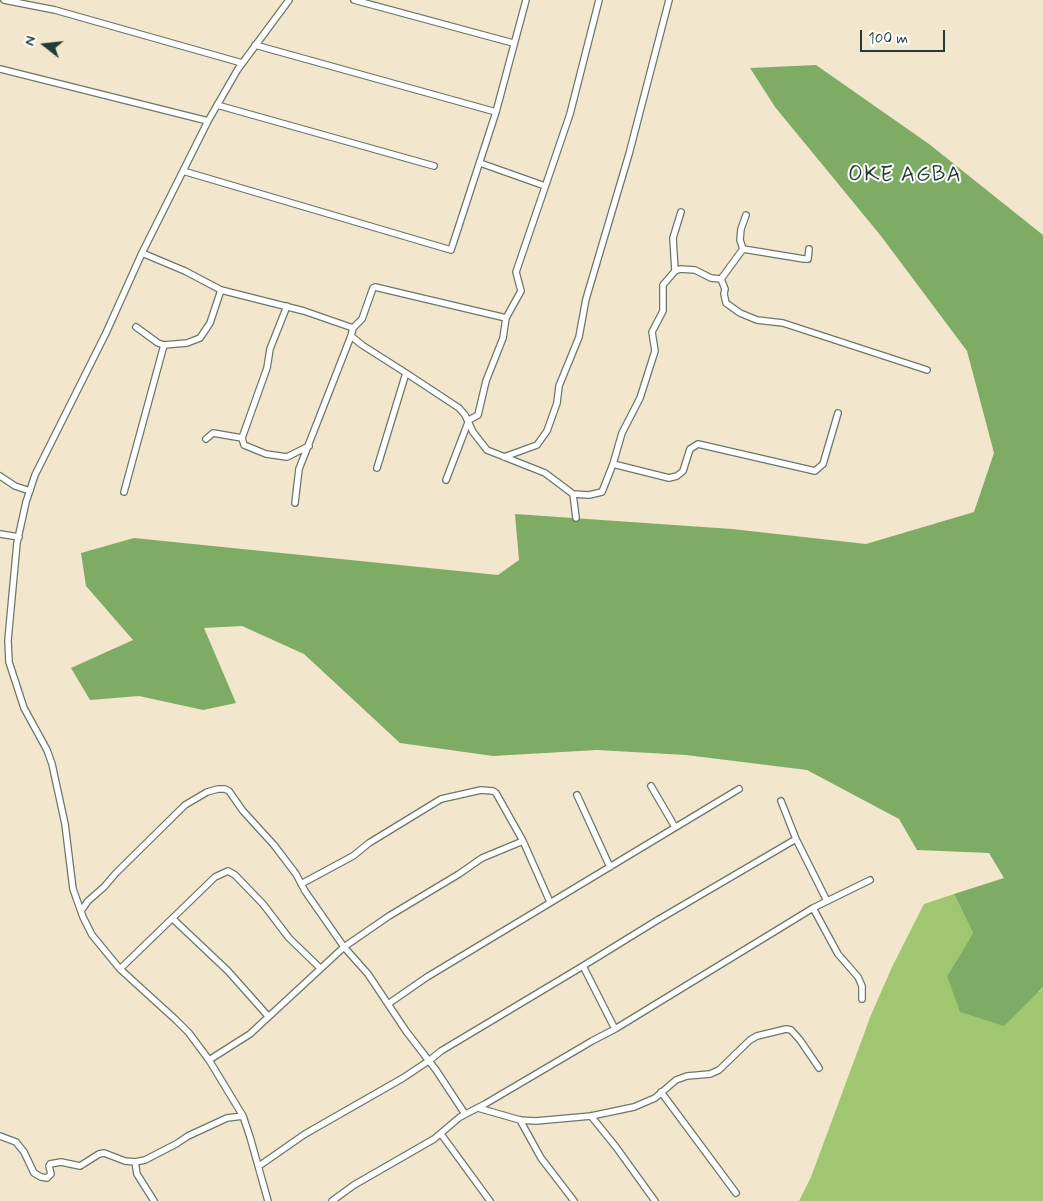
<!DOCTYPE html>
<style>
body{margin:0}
#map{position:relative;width:1043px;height:1201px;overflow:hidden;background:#f2e6cd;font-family:Mynerve,sans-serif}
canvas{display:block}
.north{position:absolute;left:20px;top:20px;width:50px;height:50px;-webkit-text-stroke:4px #fff;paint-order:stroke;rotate:286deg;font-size:14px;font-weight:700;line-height:20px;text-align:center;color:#1f3d34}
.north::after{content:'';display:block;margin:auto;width:18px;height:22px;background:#1f3d34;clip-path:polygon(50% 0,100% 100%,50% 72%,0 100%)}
.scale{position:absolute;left:860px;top:30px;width:85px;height:22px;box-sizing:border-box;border:2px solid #1f3d34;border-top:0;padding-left:6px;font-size:15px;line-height:18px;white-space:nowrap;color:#1f3d34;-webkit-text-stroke:4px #fff;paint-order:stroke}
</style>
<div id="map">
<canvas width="1043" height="1201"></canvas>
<div class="north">N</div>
<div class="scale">100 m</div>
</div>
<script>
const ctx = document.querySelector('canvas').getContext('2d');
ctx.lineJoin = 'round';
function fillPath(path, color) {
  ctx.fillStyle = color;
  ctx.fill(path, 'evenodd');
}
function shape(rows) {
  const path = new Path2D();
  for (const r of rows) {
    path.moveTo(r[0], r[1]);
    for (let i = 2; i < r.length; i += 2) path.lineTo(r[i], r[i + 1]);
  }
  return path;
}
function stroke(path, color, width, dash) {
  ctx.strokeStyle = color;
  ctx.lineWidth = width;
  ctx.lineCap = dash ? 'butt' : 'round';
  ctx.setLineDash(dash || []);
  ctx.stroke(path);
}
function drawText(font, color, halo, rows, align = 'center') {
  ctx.font = font + ' Mynerve,sans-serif';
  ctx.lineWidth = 4;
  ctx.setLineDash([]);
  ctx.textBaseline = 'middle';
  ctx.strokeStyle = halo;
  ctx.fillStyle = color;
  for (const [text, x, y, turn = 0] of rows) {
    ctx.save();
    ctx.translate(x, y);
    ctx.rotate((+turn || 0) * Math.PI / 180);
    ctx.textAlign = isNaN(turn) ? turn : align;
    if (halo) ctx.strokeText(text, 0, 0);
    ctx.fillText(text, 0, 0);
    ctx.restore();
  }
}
fillPath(shape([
 [954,894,973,933,947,976,1039,992,1043,987,1043,1201,799,1201,811,1177,871,1015,892,967,924,904]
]), '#9fc772');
fillPath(shape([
 [816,65,929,144,1043,235,1043,987,1004,1026,960,1012,947,976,973,933,954,894,1004,878,989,853,917,850,899,819,807,770,686,755,597,750,493,756,400,743,304,654,242,626,204,628,236,703,203,710,139,696,90,700,71,668,133,640,86,586,81,553,134,538,498,575,519,560,515,514,732,529,866,544,974,512,994,453,967,351,881,236,775,107,750,68]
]), '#7fac64');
const street = shape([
 [4,0,55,10,242,63],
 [354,0,513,43],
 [255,45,496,112],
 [0,69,208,121],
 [217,105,434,166],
 [480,163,545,186],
 [183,171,451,250,496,112,526,0],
 [743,249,740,240,741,229,746,215],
 [142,253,185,271,221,290,304,311,353,328],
 [675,271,673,238,681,212],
 [721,279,743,249,804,259,808,259,809,249],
 [136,327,158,343,164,345],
 [406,373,459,408,465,415,473,432,487,450,545,473,573,494,576,518],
 [242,438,267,368,270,349,287,306],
 [206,439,213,433,242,438,244,445,266,454,287,457,309,446],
 [504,457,537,445,547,431,557,403,559,386,579,337,586,299,629,154,669,0],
 [613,464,622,433,640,398,655,351,652,332,663,311,663,285,675,271,680,269,695,270,711,278,721,279,725,289,724,294,726,303,740,313,757,320,783,323,927,370],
 [377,468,406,373,362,345,351,336,353,328,362,319,373,288,375,287,506,318],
 [0,476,15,486,30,491],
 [446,480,469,420,478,415,486,381,503,338,506,318,521,291,516,272,570,114,599,0],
 [124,492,164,345,187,343,200,338,210,323,221,290],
 [573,494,589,495,602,492,613,464,669,478,677,476,683,471,690,449,698,444,815,471,823,464,838,413],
 [295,503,299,469,351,336],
 [0,534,19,537],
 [651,786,675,827],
 [577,795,610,867],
 [796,839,827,901],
 [301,884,353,856,369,843,441,799,481,790,493,791,496,793,523,841,550,902],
 [813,908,838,954,858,977,862,986,862,999],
 [81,911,88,901,104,887,116,873,185,805,207,792,218,789,225,789,229,791,243,811,274,845,296,874,305,891,344,947,389,916,459,874,482,858,523,841],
 [173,919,228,971,268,1016],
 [583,966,656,921,796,839,781,801],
 [120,969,215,877,228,871,235,875,263,904,289,938,320,968],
 [388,1004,427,977,739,789],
 [209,1060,250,1034,344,947,368,974,406,1031,436,1070,465,1114],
 [661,1092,736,1193],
 [478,1108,520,1120,536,1121,591,1116,634,1107,655,1098,676,1080,687,1076,710,1074,719,1070,750,1040,757,1036,786,1029,791,1030,800,1040,819,1068],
 [591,1116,616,1147,655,1201],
 [520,1120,541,1158,574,1201],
 [441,1134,490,1201],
 [0,1136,16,1142,24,1152,34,1173,41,1177,47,1178,51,1174,49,1166,50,1164,61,1162,80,1166,99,1154,104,1153,125,1161,135,1162,145,1160,176,1144,188,1136,227,1118,243,1116],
 [135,1162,137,1174,154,1201],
 [259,1166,305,1134,403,1078,430,1060,441,1051,583,966,615,1029],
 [268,1201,250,1137,243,1116,209,1060,189,1033,176,1020,120,969,92,935,83,917,73,889,65,824,52,764,47,750,24,708,9,662,8,640,17,543,26,502,35,475,106,333,142,253,208,121,238,69,289,0],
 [332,1201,354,1185,434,1139,460,1117,485,1104,592,1041,615,1029,813,908,870,880]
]);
stroke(street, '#69786a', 8);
stroke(street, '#fff', 5.5);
ctx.letterSpacing = '1px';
drawText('22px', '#1f3d34', '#fff', [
 ["OKE AGBA",905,176]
]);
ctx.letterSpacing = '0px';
</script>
